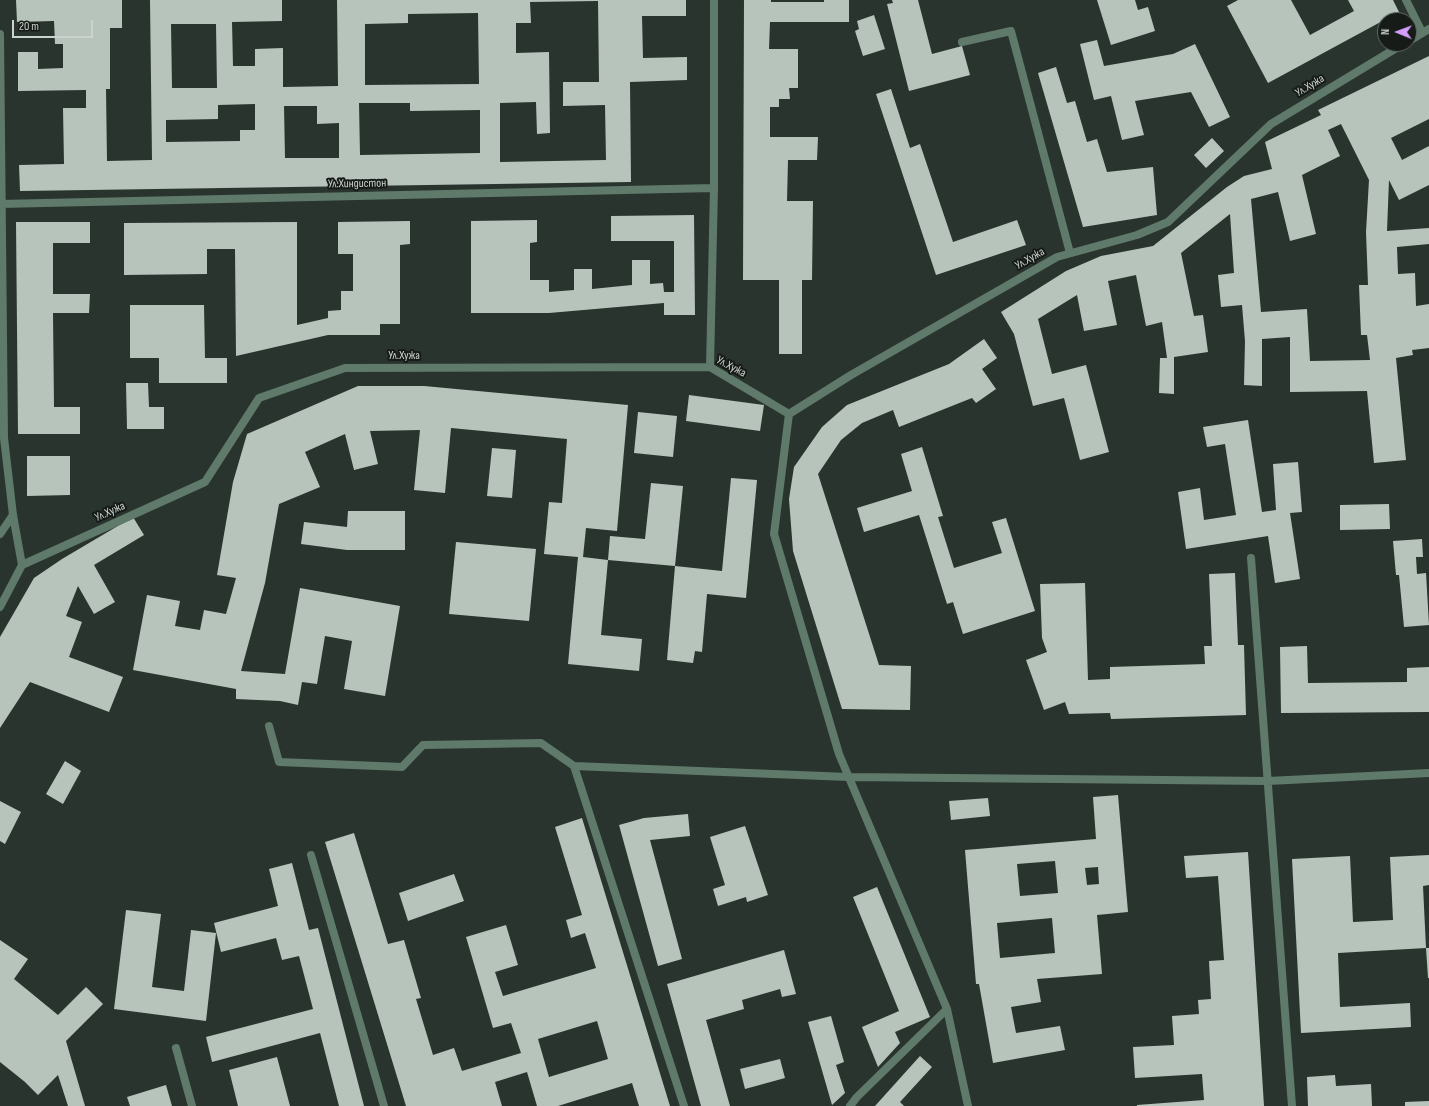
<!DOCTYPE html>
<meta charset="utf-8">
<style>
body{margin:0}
#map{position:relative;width:1429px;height:1106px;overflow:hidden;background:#2a342e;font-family:"Sofia Sans Condensed",sans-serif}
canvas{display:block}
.north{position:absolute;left:1377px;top:12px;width:40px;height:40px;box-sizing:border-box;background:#161b18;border:1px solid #5f6561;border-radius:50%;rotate:271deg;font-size:11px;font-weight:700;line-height:16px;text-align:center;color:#ccd3cf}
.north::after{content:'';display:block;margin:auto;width:14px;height:18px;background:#d49cfb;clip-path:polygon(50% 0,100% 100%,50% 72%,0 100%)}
.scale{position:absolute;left:12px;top:20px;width:81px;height:18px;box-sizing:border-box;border:2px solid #ccd3cf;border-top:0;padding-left:5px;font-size:12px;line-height:14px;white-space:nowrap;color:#ccd3cf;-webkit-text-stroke:3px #161b18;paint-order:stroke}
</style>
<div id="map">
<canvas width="1429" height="1106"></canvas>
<div class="north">N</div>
<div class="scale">20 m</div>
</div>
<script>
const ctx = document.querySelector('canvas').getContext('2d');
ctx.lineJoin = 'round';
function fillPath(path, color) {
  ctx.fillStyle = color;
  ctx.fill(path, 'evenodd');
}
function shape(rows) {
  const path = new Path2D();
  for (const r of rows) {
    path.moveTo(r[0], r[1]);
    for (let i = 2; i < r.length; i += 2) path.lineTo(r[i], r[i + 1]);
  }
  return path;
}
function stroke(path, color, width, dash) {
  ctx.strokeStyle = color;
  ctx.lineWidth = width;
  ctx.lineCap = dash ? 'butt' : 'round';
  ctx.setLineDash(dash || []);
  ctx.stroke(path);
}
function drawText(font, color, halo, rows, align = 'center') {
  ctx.font = font + ' "Sofia Sans Condensed",sans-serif';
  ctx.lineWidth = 4;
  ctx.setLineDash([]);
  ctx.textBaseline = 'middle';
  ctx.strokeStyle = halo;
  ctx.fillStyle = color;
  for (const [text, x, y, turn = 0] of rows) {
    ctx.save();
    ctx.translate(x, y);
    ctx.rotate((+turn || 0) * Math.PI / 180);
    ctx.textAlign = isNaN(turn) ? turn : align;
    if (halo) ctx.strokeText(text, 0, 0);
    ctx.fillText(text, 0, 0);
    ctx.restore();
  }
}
fillPath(shape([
 [16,0,122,0,122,28,110,28,110,89,106,89,107,161,152,160,150,0,282,0,282,21,232,22,233,66,255,66,255,49,283,48,283,87,338,86,337,0,686,0,686,16,642,16,643,58,687,57,687,80,630,82,631,182,20,191,19,165,64,164,63,108,86,108,86,90,18,91,18,52,38,52,38,69,63,68,63,44,55,44,54,21,17,22],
 [598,1,599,82,563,82,563,106,605,105,606,160,500,162,500,103,536,102,537,134,550,133,549,52,516,53,516,23,531,23,530,2],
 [478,13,479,84,365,85,365,24,408,23,408,14],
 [171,24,216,24,217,88,172,88],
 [359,103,410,103,410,111,480,110,480,153,360,155],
 [255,104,255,130,240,130,240,141,166,142,166,120,218,119,218,105],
 [284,106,317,106,317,124,339,123,339,158,285,158],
 [744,0,771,0,771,2,824,2,824,0,849,0,849,22,770,22,769,49,798,49,798,88,789,88,790,99,779,99,779,107,770,107,770,137,818,137,817,160,788,160,787,201,813,201,812,280,802,280,802,354,779,354,779,280,743,280],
 [892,0,918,0,932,54,962,46,970,75,909,91,887,4,893,3],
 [1097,0,1135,0,1138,10,1148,7,1155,31,1111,45],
 [1238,0,1291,0,1310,35,1354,11,1348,0,1393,0,1399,12,1268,83,1227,6],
 [874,15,885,49,863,56,855,31,859,29,857,21],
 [1097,40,1104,66,1173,54,1195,44,1230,117,1209,127,1191,92,1135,101,1144,135,1122,140,1111,96,1094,100,1080,44],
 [1429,56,1429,119,1391,138,1402,160,1429,146,1429,185,1399,200,1389,180,1387,231,1429,228,1429,244,1397,247,1398,274,1415,273,1416,306,1429,304,1429,348,1412,350,1413,355,1396,358,1406,460,1374,463,1367,391,1290,392,1290,337,1262,339,1262,386,1244,385,1245,341,1242,305,1221,307,1218,275,1234,273,1230,214,1181,253,1194,316,1203,315,1208,352,1174,357,1174,394,1159,393,1160,358,1167,358,1162,322,1146,326,1136,275,1108,281,1117,325,1084,331,1077,295,1038,319,1052,374,1086,365,1109,452,1080,460,1064,398,1033,406,1014,334,1001,312,1066,271,1101,256,1153,246,1227,187,1244,176,1272,169,1265,142,1321,115,1318,110],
 [1341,124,1369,180,1366,232,1368,285,1359,285,1361,335,1367,335,1370,360,1310,361,1307,309,1261,312,1251,199,1278,192,1290,241,1316,234,1302,175,1340,156,1328,130],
 [1056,67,1067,103,1075,101,1087,142,1097,139,1107,172,1153,167,1157,215,1083,227,1038,73],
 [891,89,910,148,920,144,953,242,1017,220,1026,245,936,275,876,94],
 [1212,138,1224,151,1206,168,1194,155],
 [694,215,695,315,664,315,664,303,549,313,471,313,471,221,537,220,537,242,530,243,530,280,549,280,549,292,574,290,574,269,592,269,592,289,632,285,632,260,650,260,650,284,663,283,664,292,674,292,674,241,611,241,611,216],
 [410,221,410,244,400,245,400,324,380,324,380,335,328,335,236,356,235,249,207,249,207,274,124,275,124,223,297,222,297,325,328,318,328,311,341,310,341,291,353,291,353,254,338,254,338,222],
 [16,222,90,222,90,243,53,243,53,294,90,294,89,313,53,313,54,407,80,407,80,434,18,434],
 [130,305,204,305,205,358,227,358,227,383,159,383,159,358,130,358],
 [984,339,997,358,982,369,996,389,976,403,972,398,899,427,893,410,862,423,841,440,818,474,879,665,911,666,910,710,842,709,793,551,789,499,794,467,822,427,847,405,949,364],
 [126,383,148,383,149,407,164,407,164,429,127,429],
 [358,386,424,386,628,405,617,531,586,528,583,557,608,560,601,635,642,639,639,671,568,664,578,557,544,554,549,502,562,503,567,439,451,428,445,493,414,490,420,430,370,431,378,464,354,470,345,434,305,452,320,487,279,504,265,583,241,671,285,674,300,588,400,606,385,696,344,689,352,641,325,636,317,684,302,682,298,705,280,701,236,699,236,689,133,670,147,595,180,601,175,626,200,630,204,610,226,614,236,578,217,575,233,482,247,434],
 [689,395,764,405,760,431,686,421],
 [638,412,677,416,673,457,634,453],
 [1248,420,1262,512,1276,510,1273,464,1298,462,1302,512,1290,513,1300,579,1275,583,1268,536,1186,549,1178,492,1200,488,1204,520,1236,515,1225,444,1207,447,1203,427],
 [922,447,943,516,938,517,954,568,1002,553,992,522,1006,518,1035,611,963,634,953,602,947,604,919,515,864,532,857,508,912,491,901,454],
 [492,448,516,450,512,498,487,496],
 [27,456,70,456,70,495,27,496],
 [731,478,757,480,746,598,707,594,702,652,695,651,693,663,667,660,675,566,608,560,610,536,645,539,651,483,683,486,675,566,722,571],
 [1389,504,1390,529,1340,530,1340,505],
 [348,511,405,511,405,550,347,550,301,544,304,522,347,527],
 [133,517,144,535,94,565,115,602,94,614,78,586,66,616,82,622,69,657,123,677,109,712,30,682,0,728,0,637,34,578,62,559],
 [1422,539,1423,557,1416,557,1417,574,1426,573,1429,625,1404,627,1399,575,1396,575,1393,541],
 [456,542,536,549,529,621,449,614],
 [1235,573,1238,645,1244,645,1246,715,1111,719,1110,713,1069,714,1065,702,1044,710,1026,660,1047,652,1042,638,1040,584,1085,583,1088,680,1110,679,1110,667,1205,664,1204,646,1212,646,1209,574],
 [1307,646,1308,683,1407,682,1407,668,1429,667,1429,712,1281,713,1280,647],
 [65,761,81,771,63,804,46,794],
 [1118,795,1128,912,1097,915,1102,974,1037,979,1041,1002,1011,1007,1016,1033,1060,1026,1065,1050,993,1063,979,984,976,984,965,850,1096,839,1093,797],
 [1055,861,1058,893,1020,896,1017,864],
 [1098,867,1099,884,1087,885,1085,868],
 [1052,918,1055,953,1000,958,997,923],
 [988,798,990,816,951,820,949,801],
 [0,801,21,812,5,844,0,841],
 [688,814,690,836,650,840,682,959,658,966,619,825,644,818],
 [582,818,670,1106,639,1106,632,1083,558,1106,537,1106,527,1072,495,1082,502,1106,406,1106,325,842,354,833,388,944,404,940,421,998,416,999,433,1055,454,1048,462,1071,521,1053,511,1023,493,1028,466,937,506,925,518,965,495,972,503,996,596,968,585,933,571,938,566,920,582,915,555,827],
 [597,1021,608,1059,549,1077,538,1039],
 [745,826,768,895,747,902,746,897,718,906,713,889,725,885,710,837],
 [1248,852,1264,1106,1137,1106,1137,1105,1204,1100,1202,1074,1135,1078,1133,1047,1174,1045,1172,1016,1199,1014,1198,1000,1211,999,1209,961,1224,960,1218,876,1186,878,1184,856],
 [1429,855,1429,885,1423,886,1426,948,1338,953,1340,1007,1410,1003,1411,1027,1301,1033,1292,859,1350,856,1353,922,1393,920,1390,857],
 [292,863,309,930,318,928,364,1106,339,1106,320,1033,212,1062,206,1037,313,1009,299,956,282,960,276,938,221,952,214,923,278,906,269,869],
 [454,874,464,901,408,921,399,893],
 [877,887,930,1017,895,1032,900,1043,878,1067,862,1027,899,1011,853,897],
 [126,910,161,914,152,987,184,991,191,930,216,933,206,1021,114,1009],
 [0,940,28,959,14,979,58,1015,86,987,103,1004,66,1041,85,1106,68,1106,58,1075,38,1095,25,1082,0,1062],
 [1426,948,1429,948,1429,978,1428,978],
 [784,950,796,994,782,997,780,989,742,1000,744,1009,706,1020,730,1106,701,1106,667,984],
 [831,1016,844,1062,836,1065,845,1093,832,1105,808,1022],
 [920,1056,932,1067,900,1102,904,1106,875,1106],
 [277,1057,290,1106,238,1106,229,1070],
 [780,1059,785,1078,745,1089,740,1069],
 [1335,1075,1336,1086,1371,1084,1372,1106,1308,1106,1307,1077],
 [166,1085,172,1106,130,1106,127,1097],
 [1429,1101,1429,1106,1405,1106,1405,1102]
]), '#b7c4bc');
stroke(shape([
 [962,42,1011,31,1070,253]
]), '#5f7a6b', 8);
stroke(shape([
 [1406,0,1422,32],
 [0,34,4,438,13,515,22,565],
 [1409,41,1429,29],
 [0,204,714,188],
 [710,367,714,188,714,0],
 [789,414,774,534,839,754,947,1009,968,1106],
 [0,534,13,515],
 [1251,558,1292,1106],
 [0,607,22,565,205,482,259,398,345,368,710,367,789,414,851,375,1057,257,1137,235,1168,222,1271,124,1403,44],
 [269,726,279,762,402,767,423,745,541,743,574,766,848,777,1268,781,1429,773],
 [574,766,684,1106],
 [311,855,384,1106],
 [176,1048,192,1106],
 [850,1106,857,1097,947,1009]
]), '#5f7a6b', 8);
drawText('12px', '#ccd3cf', '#161b18', [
 ["Ул.Хужа",1310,86,-31],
 ["Ул.Хиндистон",357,184,-1],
 ["Ул.Хужа",1030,259,-30],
 ["Ул.Хужа",404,356],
 ["Ул.Хужа",731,367,28],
 ["Ул.Хужа",110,512,-24]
]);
</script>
